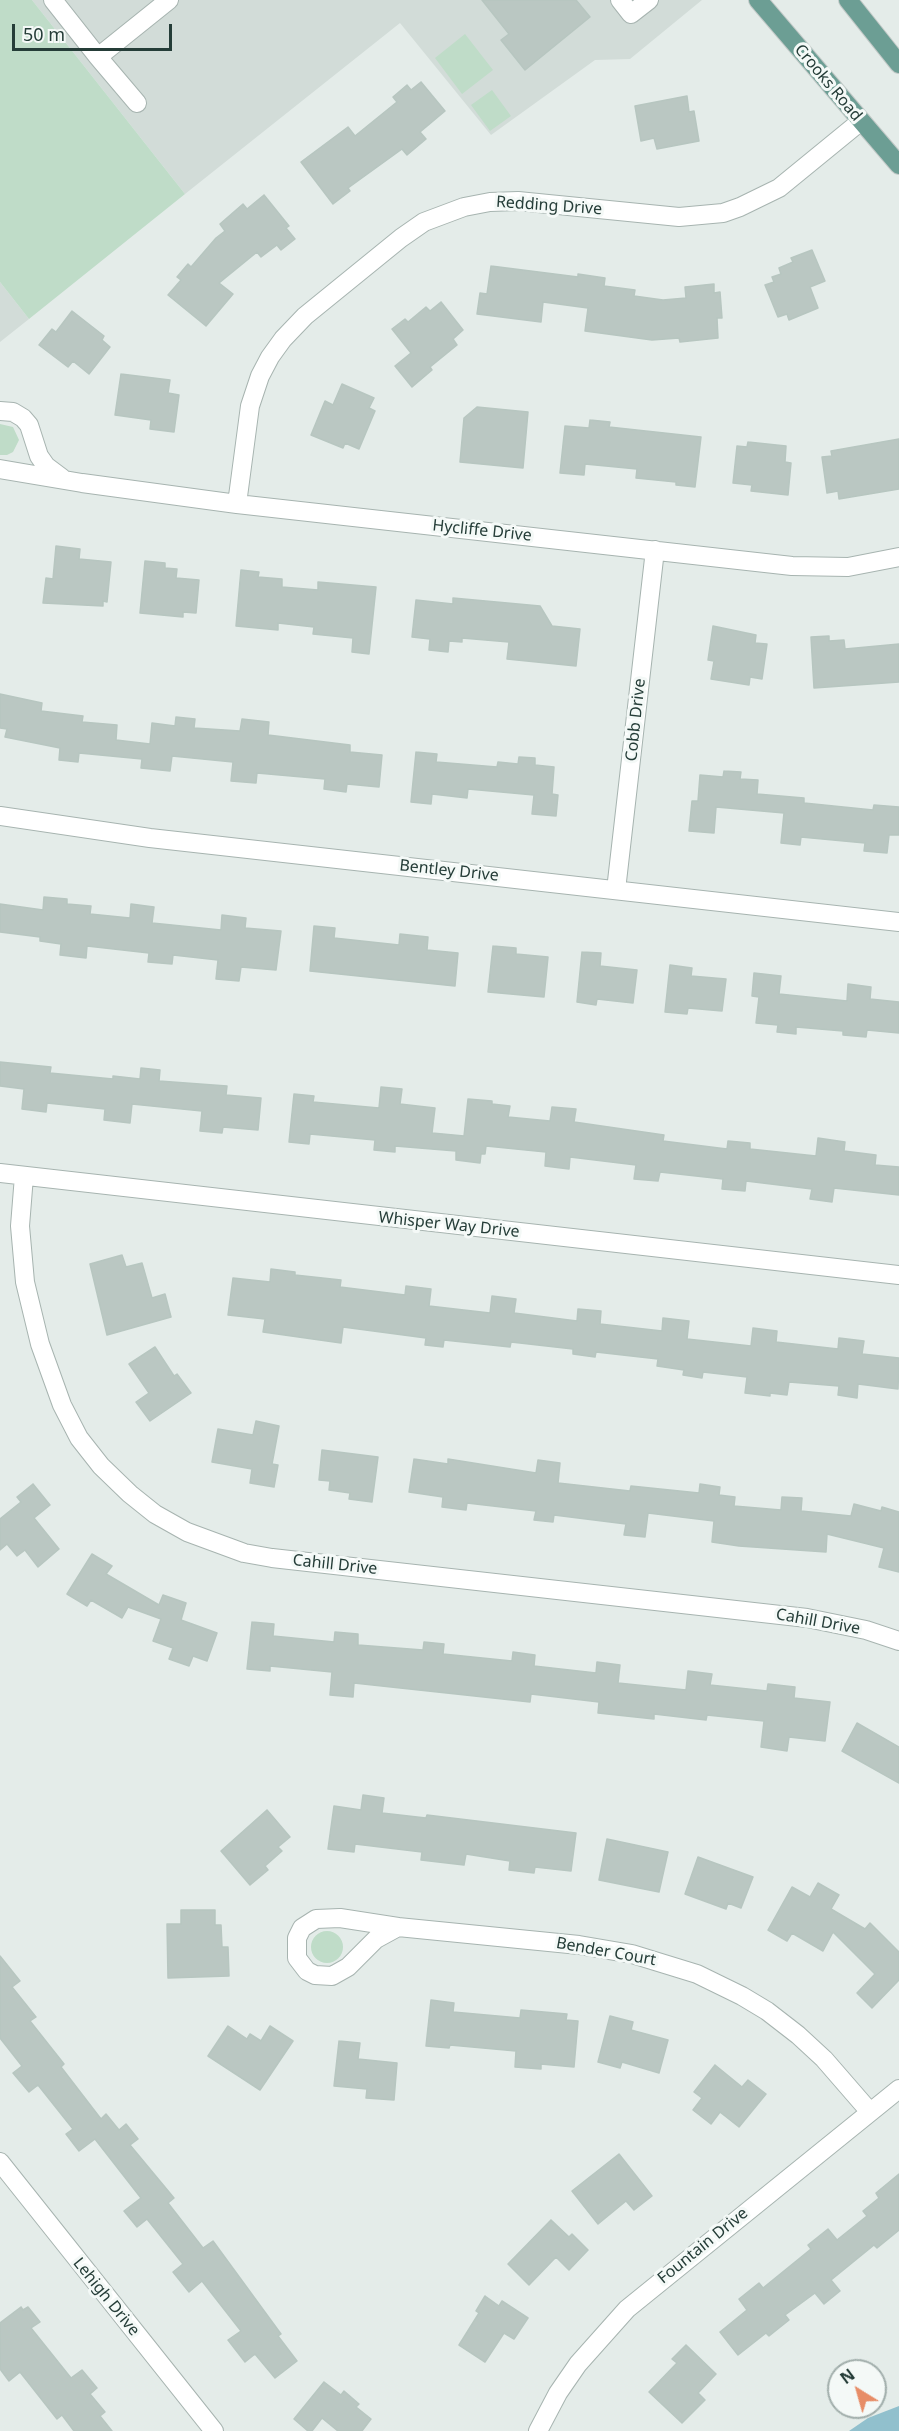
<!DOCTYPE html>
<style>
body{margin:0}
#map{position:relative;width:899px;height:2431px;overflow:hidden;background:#e4ece9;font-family:"Noto Sans",sans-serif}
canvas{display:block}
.north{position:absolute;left:827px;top:2359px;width:60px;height:60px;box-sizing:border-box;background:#f4f9f7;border:2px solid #a1aeab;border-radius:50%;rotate:323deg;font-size:16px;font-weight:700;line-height:24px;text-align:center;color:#253d38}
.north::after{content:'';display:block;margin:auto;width:21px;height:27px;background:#e78d67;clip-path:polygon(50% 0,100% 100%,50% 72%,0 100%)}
.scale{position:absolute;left:12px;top:24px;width:160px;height:27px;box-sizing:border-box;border:3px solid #253d38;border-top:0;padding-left:8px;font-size:18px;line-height:21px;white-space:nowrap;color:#253d38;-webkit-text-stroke:4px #f4f9f7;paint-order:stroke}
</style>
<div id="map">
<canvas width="899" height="2431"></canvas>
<div class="north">N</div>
<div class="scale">50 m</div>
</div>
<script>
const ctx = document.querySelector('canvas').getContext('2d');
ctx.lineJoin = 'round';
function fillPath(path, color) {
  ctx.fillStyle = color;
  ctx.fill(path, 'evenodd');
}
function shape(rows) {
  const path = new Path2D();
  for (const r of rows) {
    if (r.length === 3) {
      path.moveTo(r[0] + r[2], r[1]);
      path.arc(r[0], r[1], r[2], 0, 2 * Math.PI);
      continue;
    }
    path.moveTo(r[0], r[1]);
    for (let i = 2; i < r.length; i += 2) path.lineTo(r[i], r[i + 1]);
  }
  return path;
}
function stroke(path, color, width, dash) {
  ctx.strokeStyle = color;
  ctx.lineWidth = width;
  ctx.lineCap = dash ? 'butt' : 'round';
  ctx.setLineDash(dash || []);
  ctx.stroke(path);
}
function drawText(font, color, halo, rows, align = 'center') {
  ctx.font = font + ' "Noto Sans",sans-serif';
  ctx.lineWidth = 6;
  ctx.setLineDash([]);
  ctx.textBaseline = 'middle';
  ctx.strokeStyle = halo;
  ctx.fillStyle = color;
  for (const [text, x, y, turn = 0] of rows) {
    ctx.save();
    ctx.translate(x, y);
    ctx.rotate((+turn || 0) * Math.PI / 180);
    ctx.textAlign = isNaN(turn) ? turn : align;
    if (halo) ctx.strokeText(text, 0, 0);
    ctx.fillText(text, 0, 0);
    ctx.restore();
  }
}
fillPath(shape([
 [32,0,702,0,630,59,595,60,491,135,400,23,185,194],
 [0,282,29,319,0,342]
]), '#d2dcd8');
fillPath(shape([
 [0,0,32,0,185,194,29,319,0,282],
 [465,34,493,70,462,94,435,58],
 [492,90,511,116,490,131,471,105],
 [0,424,13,427,19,440,13,452,7,455,0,455],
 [327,1947,16]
]), '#bfdcc8');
fillPath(shape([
 [899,2406,899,2431,849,2431,868,2418]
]), '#91c0cd');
const building = shape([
 [482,0,576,0,590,17,525,70,501,40,509,34,482,0],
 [421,82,445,111,420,132,426,139,407,155,402,149,348,188,350,191,333,204,301,162,348,127,355,136,397,102,393,97,407,85,411,90,421,82],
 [687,96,689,112,694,111,699,141,657,149,654,138,641,141,635,106,687,96],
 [264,195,289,226,286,228,295,239,281,250,277,245,261,257,257,252,219,283,233,294,206,326,168,295,181,280,177,277,188,264,191,267,216,238,225,231,220,224,243,204,247,209,264,195],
 [812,250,825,281,810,287,818,308,789,320,787,314,778,317,765,285,774,282,772,277,781,274,779,268,793,262,791,258,812,250],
 [491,266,578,277,578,274,605,278,604,286,635,290,634,296,663,300,686,298,685,287,714,284,714,293,720,292,722,318,717,318,718,338,680,342,679,338,652,340,585,331,588,308,543,302,541,322,477,314,480,293,487,294,491,266],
 [441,302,463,330,453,339,457,345,430,367,432,370,412,387,395,366,411,353,392,329,405,319,408,322,426,307,430,311,441,302],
 [72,311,104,336,102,340,110,347,89,374,73,361,68,367,39,345,52,329,56,332,72,311],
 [121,374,170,380,168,393,179,395,174,432,150,429,151,420,115,415,121,374],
 [342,384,374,398,369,408,375,411,359,449,345,443,343,448,311,435,325,401,333,405,342,384],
 [477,407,528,412,523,468,460,462,464,418,477,407],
 [590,420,610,422,609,427,701,437,695,487,676,485,676,482,636,478,637,469,585,464,584,475,560,473,565,426,589,428,590,420],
 [899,439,899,489,839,499,838,491,827,493,822,457,832,456,831,451,899,439],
 [748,442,786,446,785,462,791,463,788,495,751,491,752,485,733,483,737,446,747,447,748,442],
 [56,546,80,549,79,559,111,562,107,602,103,601,103,606,43,603,46,578,53,579,56,546],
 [145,561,165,563,165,568,177,569,176,578,199,580,196,613,183,612,183,617,140,613,145,561],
 [241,570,259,572,258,577,282,579,282,587,318,590,318,582,376,587,369,654,352,652,353,638,313,634,314,627,278,623,278,630,236,626,241,570],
 [453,598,540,606,552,626,580,629,576,666,507,659,509,642,462,638,462,642,449,641,448,652,429,650,430,639,412,637,416,600,453,604,453,598],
 [713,626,756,635,755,643,767,644,762,679,750,677,749,685,711,679,714,661,708,660,713,626],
 [829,636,829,641,844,640,845,649,899,644,899,682,814,688,811,637,829,636],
 [0,694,42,703,41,711,83,716,82,722,117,725,116,740,150,744,152,723,175,726,176,717,195,719,194,728,240,731,242,719,269,722,268,735,350,745,350,752,382,755,379,787,347,784,346,792,324,789,325,779,257,773,256,783,231,781,233,762,172,756,170,771,141,768,142,759,79,753,78,762,59,760,60,748,5,737,7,729,0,728,0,694],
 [416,752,437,754,436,762,497,767,498,762,518,764,519,757,535,758,535,765,554,767,552,794,558,795,556,816,532,814,534,795,468,789,467,798,432,794,431,804,411,802,416,752],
 [724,771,741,772,740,779,758,780,757,794,804,798,804,803,873,810,874,805,899,807,899,835,889,835,887,853,864,851,865,843,801,837,800,845,781,843,784,813,716,807,714,833,689,831,692,801,698,801,700,775,723,777,724,771],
 [44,897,67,899,67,904,91,906,90,914,130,918,131,904,154,907,152,923,221,930,222,915,246,918,245,928,281,931,276,970,241,967,239,981,216,979,218,960,173,955,172,964,148,962,149,953,87,946,86,958,60,955,61,944,40,941,40,937,0,932,0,904,43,910,44,897],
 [314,926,335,928,334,938,399,945,400,934,428,937,427,950,458,953,455,986,310,971,314,926],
 [493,946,516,948,516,954,548,957,544,997,488,992,493,946],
 [582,952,601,953,600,966,637,970,633,1003,597,999,596,1005,577,1002,582,952],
 [670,965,692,968,691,976,726,979,722,1011,688,1008,687,1014,665,1012,670,965],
 [754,973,781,976,779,994,847,1001,848,984,871,987,870,999,899,1002,899,1033,867,1030,866,1037,843,1035,843,1031,796,1027,796,1034,777,1032,778,1025,756,1023,759,997,752,996,754,973],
 [0,1062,51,1067,50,1073,113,1079,113,1076,140,1079,141,1068,160,1070,159,1081,227,1086,226,1095,261,1098,258,1130,223,1127,222,1133,200,1131,202,1111,132,1104,130,1123,104,1120,105,1109,47,1103,46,1112,22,1109,24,1089,0,1086,0,1062],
 [381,1087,402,1089,400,1104,435,1108,432,1133,464,1136,468,1099,492,1101,492,1104,510,1106,508,1117,550,1121,552,1107,576,1109,574,1122,664,1135,663,1141,727,1149,728,1141,750,1143,750,1149,816,1156,818,1138,845,1142,844,1151,876,1155,875,1165,899,1167,899,1195,834,1188,832,1202,810,1199,812,1189,746,1181,745,1191,722,1189,723,1179,660,1172,658,1181,634,1179,636,1165,570,1157,569,1169,545,1166,546,1152,486,1146,485,1154,481,1154,480,1163,456,1160,456,1151,395,1146,395,1152,374,1150,375,1140,310,1134,309,1144,289,1142,294,1094,314,1096,313,1102,379,1108,381,1087],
 [122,1255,126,1267,142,1263,152,1298,165,1294,171,1317,107,1335,90,1264,122,1255],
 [271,1269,295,1272,295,1275,341,1280,340,1287,405,1295,406,1286,431,1289,429,1306,490,1313,492,1296,516,1299,514,1313,577,1321,578,1309,601,1311,600,1324,662,1331,663,1318,689,1321,687,1339,751,1346,753,1328,777,1331,776,1342,838,1349,839,1338,864,1341,862,1354,899,1358,898,1389,858,1384,857,1398,838,1395,839,1386,789,1382,787,1395,770,1393,770,1396,745,1393,747,1377,703,1372,702,1378,683,1375,684,1370,657,1366,658,1359,596,1352,595,1357,573,1354,573,1349,511,1342,510,1347,444,1340,443,1347,425,1345,426,1338,343,1327,341,1343,263,1332,265,1319,228,1315,233,1278,270,1282,271,1269],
 [155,1347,174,1376,177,1374,191,1393,150,1421,136,1402,149,1393,129,1364,155,1347],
 [256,1421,279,1426,272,1464,278,1465,274,1487,250,1483,252,1469,212,1462,218,1429,253,1435,256,1421],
 [322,1450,378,1457,372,1502,349,1499,350,1493,329,1490,330,1481,319,1480,322,1450],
 [414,1459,448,1464,448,1459,536,1473,538,1460,560,1463,558,1483,630,1491,631,1486,699,1493,700,1484,720,1487,719,1495,735,1497,734,1506,781,1510,782,1497,802,1498,801,1511,851,1516,854,1504,881,1511,882,1507,899,1512,899,1572,879,1567,884,1548,827,1534,826,1552,739,1546,712,1542,714,1521,648,1513,645,1537,624,1535,626,1524,554,1515,553,1522,534,1520,536,1511,467,1503,466,1510,442,1507,443,1497,409,1492,414,1459],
 [33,1484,50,1505,34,1518,59,1549,38,1567,25,1550,17,1556,7,1544,0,1550,0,1519,21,1502,17,1497,33,1484],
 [92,1554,112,1566,106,1574,159,1605,163,1595,186,1603,181,1620,217,1633,207,1661,193,1656,189,1666,169,1659,173,1648,153,1641,161,1619,128,1607,122,1618,91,1600,87,1606,67,1594,92,1554],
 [252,1622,274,1624,273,1636,334,1642,335,1632,358,1634,358,1645,423,1650,424,1642,444,1644,443,1654,512,1661,513,1652,535,1655,534,1666,596,1673,597,1662,620,1665,618,1683,686,1690,688,1671,712,1674,710,1685,767,1691,768,1684,795,1687,794,1698,830,1702,825,1741,789,1737,787,1751,761,1747,764,1721,707,1715,706,1720,654,1714,654,1719,598,1713,599,1702,531,1694,530,1702,354,1683,353,1697,330,1695,332,1672,270,1666,270,1671,247,1669,252,1622],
 [857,1723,899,1747,899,1783,842,1751,857,1723],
 [363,1795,384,1798,382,1813,426,1818,427,1815,576,1833,571,1871,535,1867,534,1873,509,1870,510,1861,466,1854,464,1865,421,1860,422,1852,355,1844,354,1852,328,1849,334,1806,361,1810,363,1795],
 [267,1810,290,1837,278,1847,282,1851,265,1866,268,1870,250,1885,221,1851,267,1810],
 [607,1839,668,1852,659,1892,599,1880,607,1839],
 [698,1857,753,1877,741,1908,728,1903,726,1909,685,1894,698,1857],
 [818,1883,839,1895,831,1909,865,1929,870,1923,899,1952,899,1980,872,2008,857,1993,875,1974,833,1932,823,1951,792,1933,787,1941,768,1930,792,1887,810,1897,818,1883],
 [181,1910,215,1910,215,1925,221,1925,222,1947,228,1947,229,1976,168,1978,167,1924,181,1924,181,1910],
 [0,1956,20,1981,12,1987,36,2017,30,2021,64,2064,61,2067,101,2119,106,2114,119,2130,126,2124,138,2139,130,2145,174,2198,168,2203,203,2248,213,2241,281,2334,278,2336,297,2361,275,2378,255,2354,245,2362,228,2340,241,2331,202,2281,189,2292,173,2272,183,2264,147,2219,137,2227,124,2211,141,2198,95,2139,79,2151,66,2134,73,2129,38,2085,29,2092,13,2073,22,2066,0,2038,0,1956],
 [431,2000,454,2003,453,2012,520,2018,521,2010,567,2014,566,2020,578,2021,574,2067,541,2064,541,2069,515,2067,516,2051,450,2045,449,2048,426,2046,431,2000],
 [610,2016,633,2022,631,2030,668,2040,659,2073,622,2062,620,2068,598,2062,610,2016],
 [228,2026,247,2039,250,2034,261,2041,270,2026,293,2041,260,2090,208,2056,228,2026],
 [339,2041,360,2043,358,2059,397,2063,394,2100,366,2098,367,2089,334,2086,339,2041],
 [715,2065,742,2087,748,2080,766,2094,739,2127,720,2112,711,2124,693,2110,702,2098,694,2092,715,2065],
 [619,2154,652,2196,634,2210,626,2201,598,2224,572,2191,619,2154],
 [899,2174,899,2230,877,2248,874,2245,831,2280,840,2291,824,2304,815,2293,785,2315,789,2320,769,2336,766,2333,738,2355,720,2332,747,2310,739,2299,759,2283,763,2288,811,2249,808,2245,828,2229,837,2240,867,2216,863,2211,879,2198,876,2193,899,2174],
 [551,2220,569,2237,572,2234,588,2250,569,2270,556,2257,529,2285,508,2264,551,2220],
 [485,2296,499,2306,502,2301,528,2318,514,2339,504,2333,485,2362,459,2345,479,2313,476,2311,485,2296],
 [21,2307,23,2310,28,2307,40,2322,31,2328,71,2378,82,2370,97,2388,90,2394,105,2412,100,2416,112,2431,74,2431,62,2415,57,2419,20,2372,9,2381,0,2369,0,2323,21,2307],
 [686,2345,716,2374,698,2393,705,2400,682,2423,649,2392,677,2363,672,2359,686,2345],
 [324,2382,341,2395,344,2391,359,2404,356,2407,371,2419,362,2431,338,2431,322,2418,312,2431,308,2431,294,2419,324,2382]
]);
fillPath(building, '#bac7c2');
stroke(building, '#b7c6c0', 1.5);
const minor = shape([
 [53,0,98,57,169,0],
 [620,0,631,14,649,0],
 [98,57,137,103],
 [0,411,13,412,23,418,29,425,39,456,46,466,62,478],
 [0,469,82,483,237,504,792,566,848,567,899,557],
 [237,504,250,406,260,376,270,357,283,339,305,316,401,238,424,222,464,207,490,202,518,201,679,217,723,213,740,207,779,188,861,121],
 [0,816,150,838,899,922],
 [616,890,655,550],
 [0,1173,899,1275],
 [24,1176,20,1226,25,1282,40,1344,62,1405,79,1438,101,1466,130,1494,155,1514,187,1532,244,1553,272,1558,807,1618,866,1630,899,1641],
 [398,1927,340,1918,316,1919,302,1928,297,1938,297,1958,307,1971,315,1975,332,1976,348,1967,376,1939,398,1927,579,1945,632,1954,697,1974,742,1996,767,2011,798,2035,824,2059,870,2112],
 [0,2162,214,2431],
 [538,2431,558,2393,578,2364,627,2309,899,2089]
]);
const major = shape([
 [758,0,899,165],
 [848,0,899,64]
]);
stroke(minor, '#a7b4b0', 20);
stroke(major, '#c2c9c7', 20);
stroke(minor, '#fff', 18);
stroke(major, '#6c9e94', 18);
drawText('16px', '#253d38', '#f4f9f7', [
 ["Crooks Road",828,83,50],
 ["Redding Drive",549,206,4],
 ["Hycliffe Drive",482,531,6],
 ["Cobb Drive",636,720,-84],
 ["Bentley Drive",449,871,6],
 ["Whisper Way Drive",449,1225,6],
 ["Cahill Drive",335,1565,6],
 ["Cahill Drive",818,1622,10],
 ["Bender Court",606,1952,10],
 ["Fountain Drive",703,2246,-39],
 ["Lehigh Drive",106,2297,51]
]);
</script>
